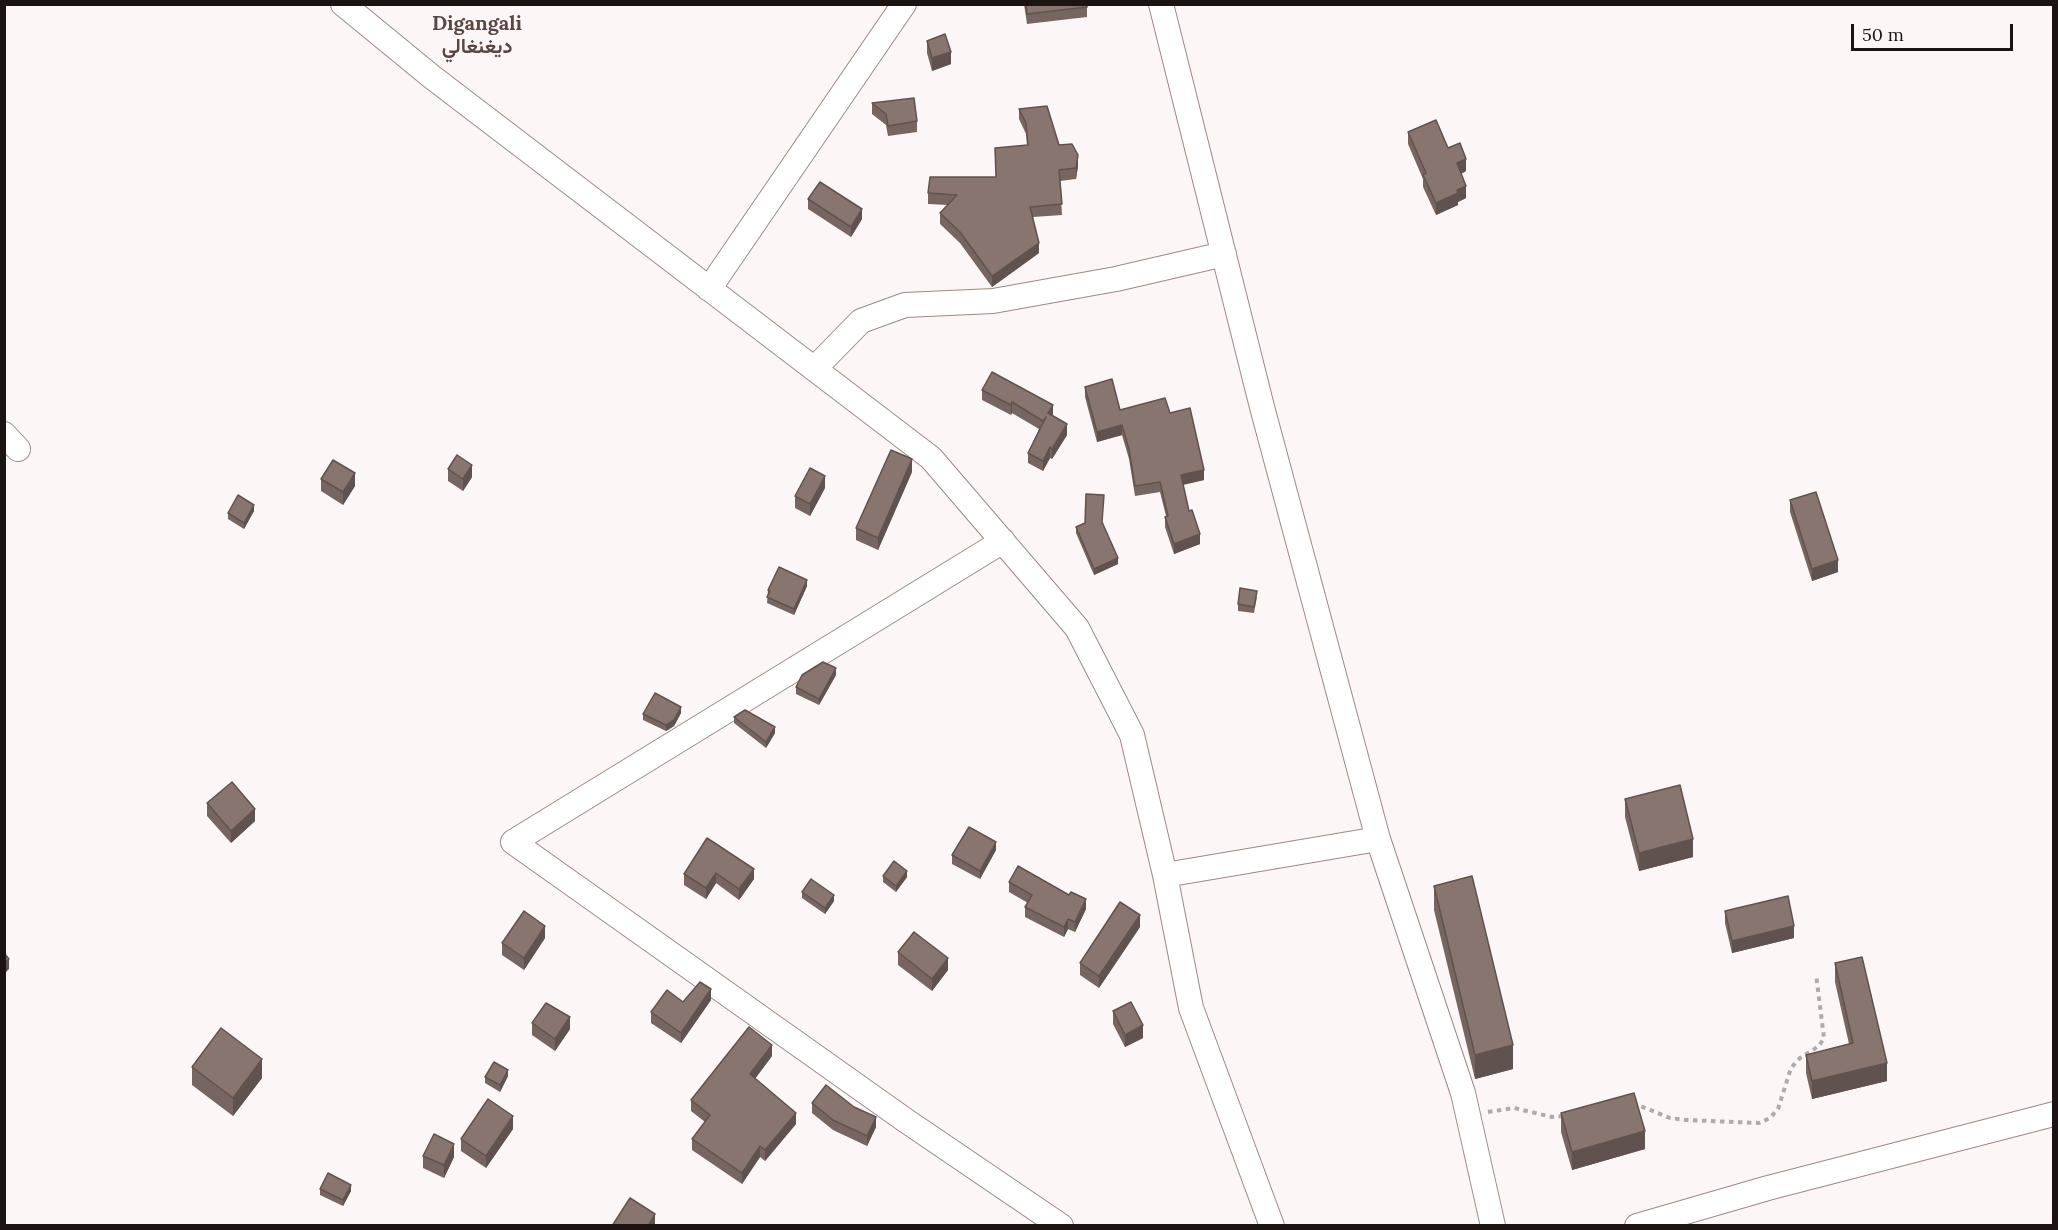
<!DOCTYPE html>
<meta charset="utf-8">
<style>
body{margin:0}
#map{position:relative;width:2058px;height:1230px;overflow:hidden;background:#fcf7f6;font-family:Lora,serif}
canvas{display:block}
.frame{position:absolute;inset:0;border:6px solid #1b1412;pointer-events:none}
.scale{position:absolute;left:1851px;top:24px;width:162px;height:27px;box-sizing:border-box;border:3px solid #1b1412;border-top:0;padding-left:8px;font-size:18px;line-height:21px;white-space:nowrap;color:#1b1412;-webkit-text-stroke:4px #fcf7f6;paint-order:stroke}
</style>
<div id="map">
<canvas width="2058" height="1230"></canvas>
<div class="frame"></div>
<div class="scale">50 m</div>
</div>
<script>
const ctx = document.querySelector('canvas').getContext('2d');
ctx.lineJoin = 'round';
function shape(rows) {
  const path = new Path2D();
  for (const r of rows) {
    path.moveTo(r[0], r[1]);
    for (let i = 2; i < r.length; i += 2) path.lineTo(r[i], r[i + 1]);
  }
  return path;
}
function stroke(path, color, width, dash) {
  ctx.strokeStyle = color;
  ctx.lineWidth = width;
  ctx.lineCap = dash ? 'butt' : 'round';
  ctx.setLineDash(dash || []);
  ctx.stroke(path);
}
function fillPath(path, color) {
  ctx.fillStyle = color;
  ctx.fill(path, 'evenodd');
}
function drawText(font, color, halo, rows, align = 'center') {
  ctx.font = font + ' Lora,Vazirmatn,serif';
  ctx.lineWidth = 6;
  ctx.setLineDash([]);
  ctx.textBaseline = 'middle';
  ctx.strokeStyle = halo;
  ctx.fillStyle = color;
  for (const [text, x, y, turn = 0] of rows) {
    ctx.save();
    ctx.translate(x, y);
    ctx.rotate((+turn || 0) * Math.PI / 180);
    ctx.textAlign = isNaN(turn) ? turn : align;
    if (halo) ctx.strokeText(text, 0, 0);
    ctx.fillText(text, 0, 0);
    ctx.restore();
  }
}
const minor = shape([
 [343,4,432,77,931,458,1077,628,1132,735,1165,875,1191,1008,1272,1226],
 [1161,4,1262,407,1378,839,1463,1093,1493,1226],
 [709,289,904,4],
 [815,368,861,321,905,305,993,301,1116,279,1224,254],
 [4,434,18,449],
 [1003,541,513,842,905,1120,1061,1226],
 [1165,875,1378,839],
 [1637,1226,1768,1188,2054,1114]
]);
stroke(minor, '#9d8984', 26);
stroke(shape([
 [1633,1103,1670,1118,1686,1120,1759,1123,1770,1118,1778,1109,1791,1068,1800,1058,1819,1046,1824,1038,1816,974],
 [1488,1112,1514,1108,1552,1117,1565,1116]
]), '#b0aaa9', 4, [4.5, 4.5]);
stroke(minor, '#fff', 24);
fillPath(shape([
 [1024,4,1087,4,1087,17,1027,24],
 [927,41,951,64,932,71,927,53],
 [872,103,917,121,917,132,888,136,886,125,872,114],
 [1019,109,1059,145,1078,166,1076,179,1060,181,1062,215,1033,217,1039,253,992,287,960,243,940,224,940,213,948,205,928,204,928,193,996,177,995,148,1027,146,1026,134,1019,119],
 [1408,132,1448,148,1466,171,1461,174,1466,198,1458,202,1458,205,1436,215,1423,187,1423,179,1408,144],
 [808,199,862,219,851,237,808,209],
 [1085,387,1120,410,1170,413,1204,480,1183,485,1189,511,1200,544,1174,554,1165,527,1165,517,1166,516,1160,492,1135,496,1129,459,1122,435,1097,442,1085,397],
 [982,390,1053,415,1067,435,1052,459,1050,458,1043,471,1028,463,1028,453,1039,429,1012,413,1011,415,982,400],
 [448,469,472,477,463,491,448,481],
 [912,472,878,550,856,540,856,528],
 [321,479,355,486,343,505,321,491],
 [825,488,810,516,795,508,795,496],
 [1790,500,1838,572,1812,581,1790,512],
 [254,511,244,529,228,519,228,513],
 [1102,523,1118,564,1094,575,1076,533,1076,527],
 [807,586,794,615,767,603,768,590],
 [1257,597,1254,613,1238,611,1238,604],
 [836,675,819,705,796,694,796,687],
 [681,713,674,726,666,731,643,720,643,714],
 [734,717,775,733,766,748,734,723],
 [1625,799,1693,857,1639,871,1625,817],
 [207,803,255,821,231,843,207,816],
 [707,838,754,879,739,900,716,883,706,899,684,885,684,874],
 [996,850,980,879,952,864,952,855],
 [883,876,907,877,896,892,883,882],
 [1009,882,1086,909,1075,932,1068,929,1064,937,1025,917,1025,907,1028,903,1009,892],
 [1434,886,1513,1069,1475,1079,1434,910],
 [802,892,834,901,825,914,802,898],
 [1725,911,1794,938,1732,953,1725,923],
 [1140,927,1099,988,1080,975,1080,963],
 [545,938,524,970,502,955,502,943],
 [898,952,948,970,932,991,898,965],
 [1835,963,1887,1081,1812,1099,1806,1073,1806,1055,1849,1044,1835,982],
 [711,1000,681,1043,651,1023,651,1012,683,1002],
 [1113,1011,1143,1038,1125,1047,1113,1024],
 [532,1023,570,1029,555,1051,532,1035],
 [772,1056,755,1079,796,1124,765,1161,760,1157,742,1184,692,1150,692,1139,705,1122,691,1111,691,1100],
 [192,1067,262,1078,233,1116,192,1085],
 [508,1076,500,1092,485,1083,485,1077],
 [812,1103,876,1127,867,1146,833,1130,812,1113],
 [1561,1113,1645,1149,1572,1170,1561,1132],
 [513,1129,486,1168,461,1151,461,1139],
 [423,1156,454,1157,444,1178,423,1168],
 [320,1189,351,1191,343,1206,320,1195]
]), '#766560');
fillPath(shape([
 [951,52,951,64,932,71,932,58],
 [1078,155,1078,166,1076,179,1076,168],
 [1466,159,1466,171,1457,176,1457,163],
 [1466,186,1466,198,1458,202,1458,205,1436,215,1436,203,1457,190],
 [862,209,862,219,851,237,851,227],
 [1039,243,1039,253,992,287,992,276],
 [1012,402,1012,413,1011,415,1011,405],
 [1053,405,1053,415,1048,424,1048,413],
 [1067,424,1067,435,1052,459,1052,449],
 [1122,425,1122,435,1097,442,1097,432],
 [1050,447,1050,458,1043,471,1043,461],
 [912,459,912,472,878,550,878,538],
 [472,465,472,477,463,491,463,479],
 [1204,470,1204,480,1181,485,1181,475],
 [355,473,355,486,343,505,343,492],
 [825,476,825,488,810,516,810,504],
 [254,505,254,511,244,529,244,523],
 [1200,534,1200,544,1174,554,1174,544],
 [1118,558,1118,564,1094,575,1094,569],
 [1838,560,1838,572,1812,581,1812,569],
 [807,580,807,586,794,615,794,609],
 [836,668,836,675,819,705,819,699],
 [681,707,681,713,674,726,666,731,666,725],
 [775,727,775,733,766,748,766,742],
 [255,809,255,821,231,843,231,831],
 [1693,839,1693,857,1639,871,1639,853],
 [996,842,996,850,980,879,980,871],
 [754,869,754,879,739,900,739,889],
 [907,871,907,877,896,892,896,886],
 [716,873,716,883,706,899,706,888],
 [834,895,834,901,825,914,825,908],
 [1086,899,1086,909,1075,932,1075,922],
 [1140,915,1140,927,1099,988,1099,976],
 [1068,919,1068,929,1064,937,1064,927],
 [545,926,545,938,524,970,524,958],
 [1794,926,1794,938,1732,953,1732,941],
 [948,958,948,970,932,991,932,979],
 [9,959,9,969,4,974,4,963],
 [711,989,711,1000,681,1043,681,1033],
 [570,1017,570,1029,555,1051,555,1039],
 [1143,1025,1143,1038,1125,1047,1125,1035],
 [772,1045,772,1056,750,1085,750,1074],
 [1513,1045,1513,1069,1475,1079,1475,1055],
 [262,1059,262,1078,233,1116,233,1098],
 [1887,1063,1887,1081,1812,1099,1812,1081],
 [508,1070,508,1076,500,1092,500,1085],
 [796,1113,796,1124,765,1161,765,1150],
 [513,1116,513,1129,486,1168,486,1156],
 [876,1117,876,1127,867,1146,867,1136],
 [1645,1131,1645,1149,1572,1170,1572,1152],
 [454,1144,454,1157,444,1178,444,1165],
 [760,1146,760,1157,742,1184,742,1173],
 [351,1185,351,1191,343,1206,343,1200],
 [655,1214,655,1226,648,1226]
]), '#60524e');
const building = shape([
 [1026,4,1087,4,1087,7,1027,14,1026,4],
 [945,34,951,52,932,58,927,41,945,34],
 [914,98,917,121,888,126,886,114,872,103,914,98],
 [1047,106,1059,145,1072,144,1078,155,1076,168,1059,170,1062,204,1030,207,1039,243,992,276,960,232,940,213,957,195,928,193,930,177,996,177,995,148,1028,145,1026,123,1019,109,1047,106],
 [1436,120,1448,148,1460,143,1466,159,1457,163,1466,186,1457,190,1458,193,1436,203,1423,175,1426,173,1408,132,1436,120],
 [820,182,862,209,851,227,808,199,820,182],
 [992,372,1053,405,1048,413,1067,424,1052,449,1050,447,1043,461,1028,453,1046,417,1043,421,1012,402,1011,405,982,390,992,372],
 [1112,379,1120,410,1165,398,1170,413,1190,408,1204,470,1181,475,1189,511,1192,510,1200,534,1174,544,1165,517,1168,516,1160,482,1135,486,1129,449,1122,425,1097,432,1085,387,1112,379],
 [891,450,912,459,878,538,856,528,891,450],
 [457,455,472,465,463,479,448,469,457,455],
 [333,460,355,473,343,492,321,479,333,460],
 [810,468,825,476,810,504,795,496,810,468],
 [1816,492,1838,560,1812,569,1790,500,1816,492],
 [1086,494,1104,495,1102,522,1118,558,1094,569,1076,527,1085,523,1086,494],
 [238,495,254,505,244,523,228,513,238,495],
 [779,567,807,580,794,609,767,597,770,591,768,590,779,567],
 [1240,588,1257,591,1254,607,1238,604,1240,588],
 [823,662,836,668,819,699,796,687,802,675,823,662],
 [655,693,681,707,674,720,666,725,643,714,655,693],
 [745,710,775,727,766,742,734,717,745,710],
 [232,782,255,809,231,831,207,803,232,782],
 [1680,785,1693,839,1639,853,1625,799,1680,785],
 [969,827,996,842,980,871,952,855,969,827],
 [707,838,754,869,739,889,716,873,706,888,684,874,707,838],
 [894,861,907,871,896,886,883,876,894,861],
 [1018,866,1069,895,1071,892,1086,899,1075,922,1068,919,1064,927,1025,907,1032,895,1009,882,1018,866],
 [1472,876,1513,1045,1475,1055,1434,886,1472,876],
 [811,879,834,895,825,908,802,892,811,879],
 [1788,896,1794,926,1732,941,1725,911,1788,896],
 [1120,902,1140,915,1099,976,1080,963,1120,902],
 [524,911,545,926,524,958,502,943,524,911],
 [914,932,948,958,932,979,898,952,914,932],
 [4,953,9,959,4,963,4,953],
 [1862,957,1887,1063,1812,1081,1806,1055,1853,1043,1835,963,1862,957],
 [700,982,711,989,681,1033,651,1012,667,990,683,1002,700,982],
 [1131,1002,1143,1025,1125,1035,1113,1011,1131,1002],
 [546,1003,570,1017,555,1039,532,1023,546,1003],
 [749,1027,772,1045,750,1074,796,1113,765,1150,760,1146,742,1173,692,1139,710,1115,691,1100,749,1027],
 [221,1028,262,1059,233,1098,192,1067,221,1028],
 [494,1062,508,1070,500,1085,485,1077,494,1062],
 [826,1085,854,1107,876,1117,867,1136,833,1120,812,1103,826,1085],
 [1634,1093,1645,1131,1572,1152,1561,1113,1634,1093],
 [488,1099,513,1116,486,1156,461,1139,488,1099],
 [434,1134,454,1144,444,1165,423,1156,434,1134],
 [328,1173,351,1185,343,1200,320,1189,328,1173],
 [630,1198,655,1214,648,1226,612,1226,630,1198]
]);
fillPath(building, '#897570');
stroke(building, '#60524e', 1.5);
drawText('bold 20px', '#594743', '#fcf7f6', [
 ["Digangali",477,24],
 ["ديغنغالي",477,47]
]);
</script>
